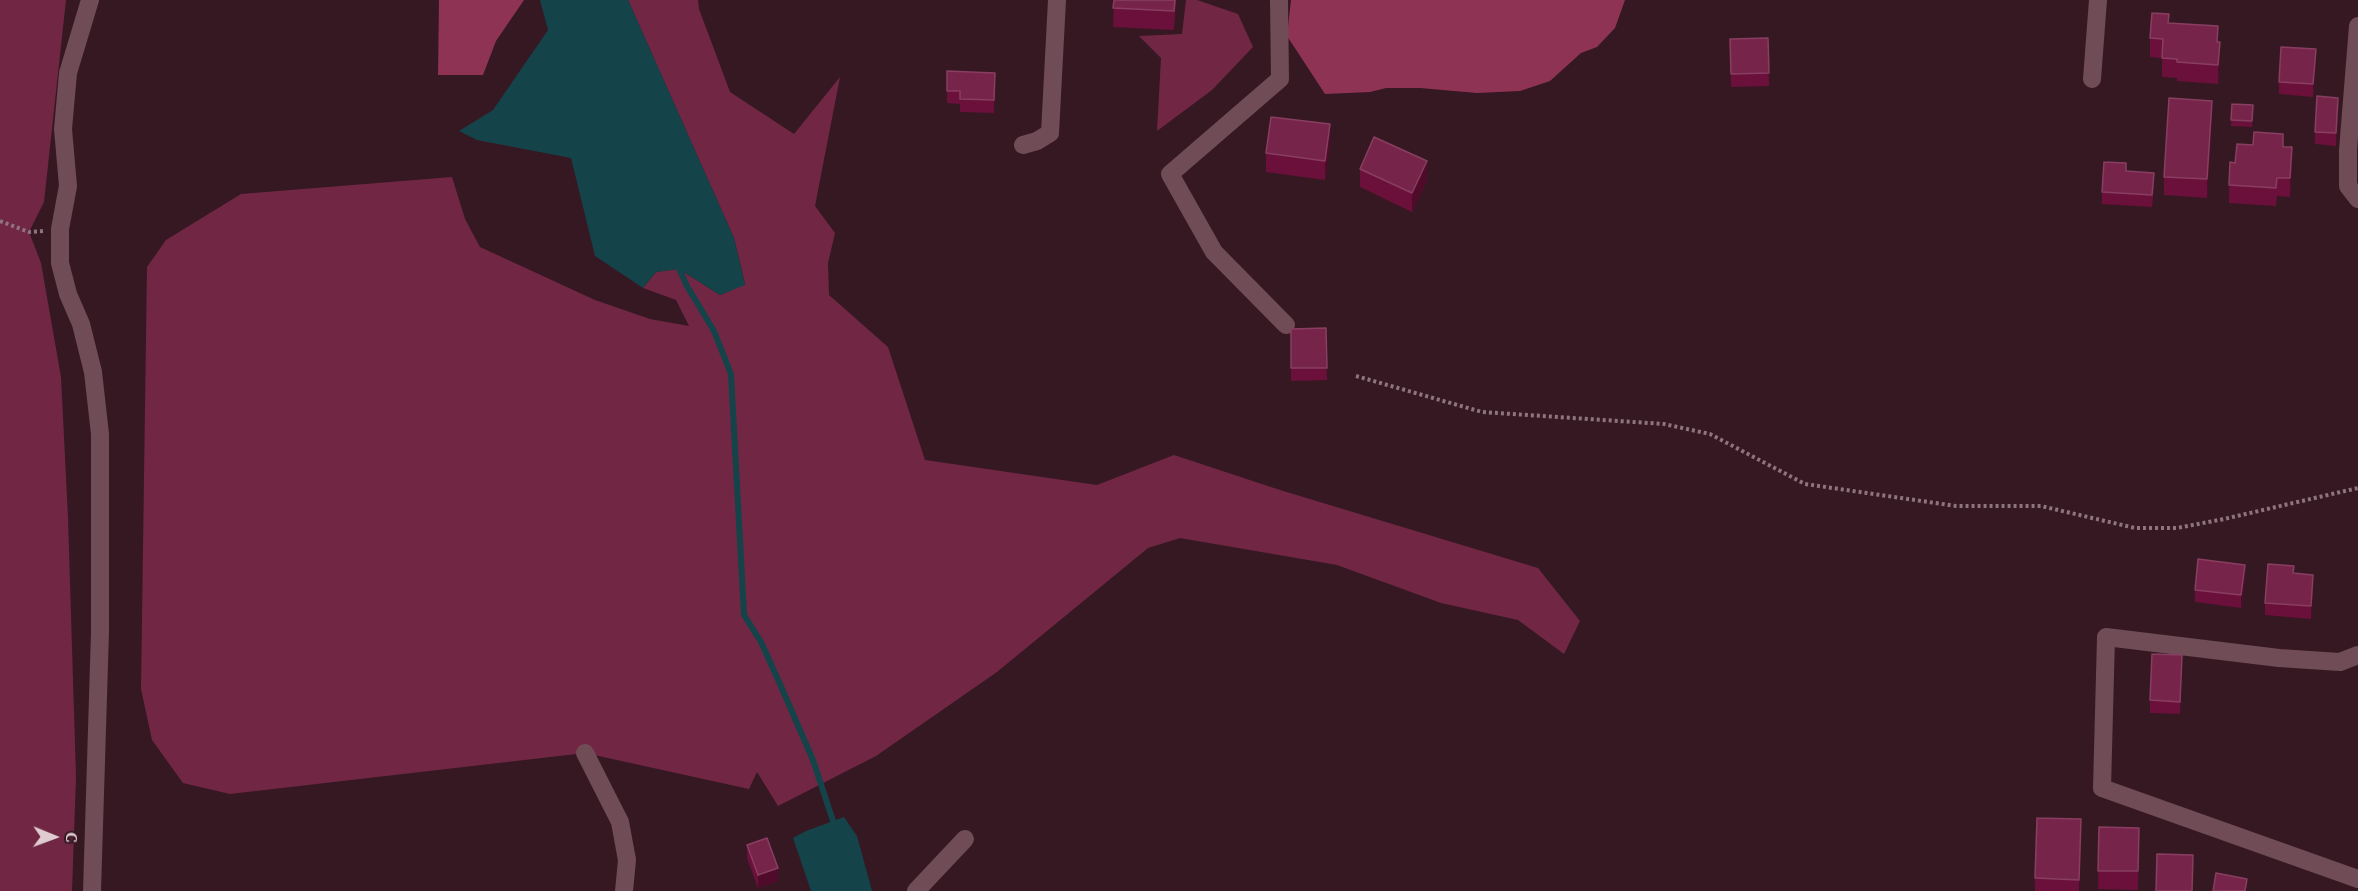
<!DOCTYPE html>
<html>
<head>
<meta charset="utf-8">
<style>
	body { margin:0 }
	#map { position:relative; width:2358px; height:891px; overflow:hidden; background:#361822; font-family:"Source Serif 4",serif }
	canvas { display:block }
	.north { position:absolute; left:24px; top:807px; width:60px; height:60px; -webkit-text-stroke:4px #361822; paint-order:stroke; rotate:91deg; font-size:16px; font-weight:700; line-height:24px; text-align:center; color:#e0cbd1 }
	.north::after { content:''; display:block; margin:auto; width:21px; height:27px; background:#e0cbd1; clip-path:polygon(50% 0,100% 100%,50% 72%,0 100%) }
</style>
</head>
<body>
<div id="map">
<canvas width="2358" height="891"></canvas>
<div class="north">С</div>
</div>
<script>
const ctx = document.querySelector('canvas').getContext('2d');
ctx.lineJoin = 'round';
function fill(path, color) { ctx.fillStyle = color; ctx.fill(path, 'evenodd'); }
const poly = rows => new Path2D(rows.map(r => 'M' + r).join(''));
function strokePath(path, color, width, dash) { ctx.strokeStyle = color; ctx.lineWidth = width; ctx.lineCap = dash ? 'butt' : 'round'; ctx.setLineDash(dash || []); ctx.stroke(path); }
const green = poly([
	[0,0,66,0,44,202,29,232,41,263,61,377,68,518,76,777,72,891,0,891],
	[628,0,698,0,699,9,730,92,794,134,840,77,815,206,835,233,828,263,829,295,888,347,925,460,1097,485,1174,455,1280,490,1538,568,1580,621,1564,654,1518,620,1441,603,1337,565,1180,538,1148,548,997,672,876,756,778,806,757,772,749,789,585,753,230,794,183,783,152,740,141,689,147,267,166,240,241,194,452,177,465,219,480,247,595,300,650,319,689,326,676,300,643,288,656,272,679,269,720,295,745,284,734,238],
	[1186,0,1197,0,1238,14,1253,47,1212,90,1157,131,1161,58,1139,36,1182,34]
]);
const forest = poly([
	[439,0,524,0,496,41,483,75,438,75],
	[1291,0,1625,0,1615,28,1597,47,1581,53,1550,81,1520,91,1477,93,1420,88,1386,88,1370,92,1325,94,1287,36]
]);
const water = poly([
	[540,0,628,0,734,238,745,285,720,295,679,269,656,272,643,288,595,256,571,158,477,140,459,131,493,110,548,30],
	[844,817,857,836,872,891,811,891,793,838,806,831]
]);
const stream = poly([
	[676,262,687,286,714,331,731,374,744,615,761,642,780,684,813,760,835,827]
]);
const path = poly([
	[0,221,29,232,44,231],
	[1356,376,1482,412,1664,424,1710,434,1805,484,1956,506,2041,506,2135,528,2177,528,2224,519,2358,488]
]);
const minor = poly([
	[90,0,68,73,63,129,68,186,60,229,60,263,68,294,81,324,93,372,100,434,100,632,92,891],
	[1279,0,1280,79,1170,174,1214,252,1286,325],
	[2358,26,2348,150,2348,186,2358,199],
	[2092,79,2098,0],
	[1023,145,1037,141,1050,133,1057,0],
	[2358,655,2340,662,2279,658,2106,637,2102,788,2358,879],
	[585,753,620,822,627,860,624,891],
	[916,891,965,839]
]);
const wall = poly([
	[1114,0,1176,0,1174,30,1113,27],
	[2169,23,2218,42,2220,61,2218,84,2177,81,2177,78,2162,77,2162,58,2150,57,2150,38],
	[1768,38,1769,86,1731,87,1730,39],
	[2316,62,2313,97,2279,94,2279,82],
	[947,71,995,73,994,113,960,112,960,104,947,103],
	[2232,104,2253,105,2252,127,2231,126],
	[2338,110,2336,146,2315,144,2315,132],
	[2212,119,2207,198,2164,195,2164,177],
	[1330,143,1325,180,1266,172,1266,153],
	[2283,147,2292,166,2290,197,2277,196,2276,206,2229,203,2229,185,2235,163],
	[1360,169,1427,180,1412,212,1360,187],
	[2154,186,2152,207,2102,204,2102,192],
	[1326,328,1327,380,1291,381,1291,329],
	[2294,574,2313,588,2311,619,2265,615,2265,603],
	[2245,578,2241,608,2195,602,2195,590],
	[2182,668,2180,714,2150,713,2150,700],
	[2099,827,2139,828,2138,890,2098,889],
	[2081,838,2079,891,2035,891,2035,878],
	[747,845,778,881,758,888,747,858]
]);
const shadedWall = poly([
	[2220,42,2220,61,2218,84,2218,65],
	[2316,49,2316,62,2313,97,2313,84],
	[2338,98,2338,110,2336,146,2336,133],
	[2212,101,2212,119,2207,198,2207,179],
	[1330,124,1330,143,1325,180,1325,161],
	[2292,147,2292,166,2290,197,2290,178],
	[1427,161,1427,180,1412,212,1412,193],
	[2245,565,2245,578,2241,608,2241,595],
	[2313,575,2313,588,2311,619,2311,606],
	[2081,819,2081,838,2079,891,2079,880],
	[778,868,778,881,758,888,758,875]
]);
const building = poly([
	[1114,0,1175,0,1174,11,1113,8,1114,0],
	[2152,13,2169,14,2168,23,2218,26,2217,42,2220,42,2218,65,2177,62,2177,59,2162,58,2163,39,2150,38,2152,13],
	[1768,38,1769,73,1731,74,1730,39,1768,38],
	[2281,47,2316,49,2313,84,2279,82,2281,47],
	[947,71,995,73,994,100,960,99,960,91,947,91,947,71],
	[2317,96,2338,98,2336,133,2315,132,2317,96],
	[2169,98,2212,101,2207,179,2164,177,2169,98],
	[2232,104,2253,105,2252,121,2231,120,2232,104],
	[1271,117,1330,124,1325,161,1266,153,1271,117],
	[2254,132,2283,134,2283,147,2292,147,2290,178,2277,178,2276,188,2229,185,2230,162,2235,163,2237,144,2253,145,2254,132],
	[1374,137,1427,161,1412,193,1360,169,1374,137],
	[2104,162,2126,163,2126,171,2154,173,2152,195,2102,192,2104,162],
	[1326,328,1327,368,1291,368,1291,329,1326,328],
	[2198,559,2245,565,2241,595,2195,590,2198,559],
	[2268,564,2294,566,2293,573,2313,575,2311,606,2265,603,2268,564],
	[2152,654,2182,655,2180,702,2150,700,2152,654],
	[2037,818,2081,819,2079,880,2035,878,2037,818],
	[2099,827,2139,828,2138,871,2098,871,2099,827],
	[767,838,778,868,758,875,747,845,767,838],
	[2157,854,2193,855,2192,891,2156,891,2157,854],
	[2216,873,2247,879,2245,891,2213,891,2216,873]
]);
fill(green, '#712743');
fill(forest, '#8f3355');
fill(water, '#14434a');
strokePath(stream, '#14434a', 6);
strokePath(path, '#8e757d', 4, [3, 3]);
strokePath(minor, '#6f4c56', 18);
fill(wall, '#6b103b');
fill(shadedWall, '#500b2a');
fill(building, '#77244b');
strokePath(building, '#883e60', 1.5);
</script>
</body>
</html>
